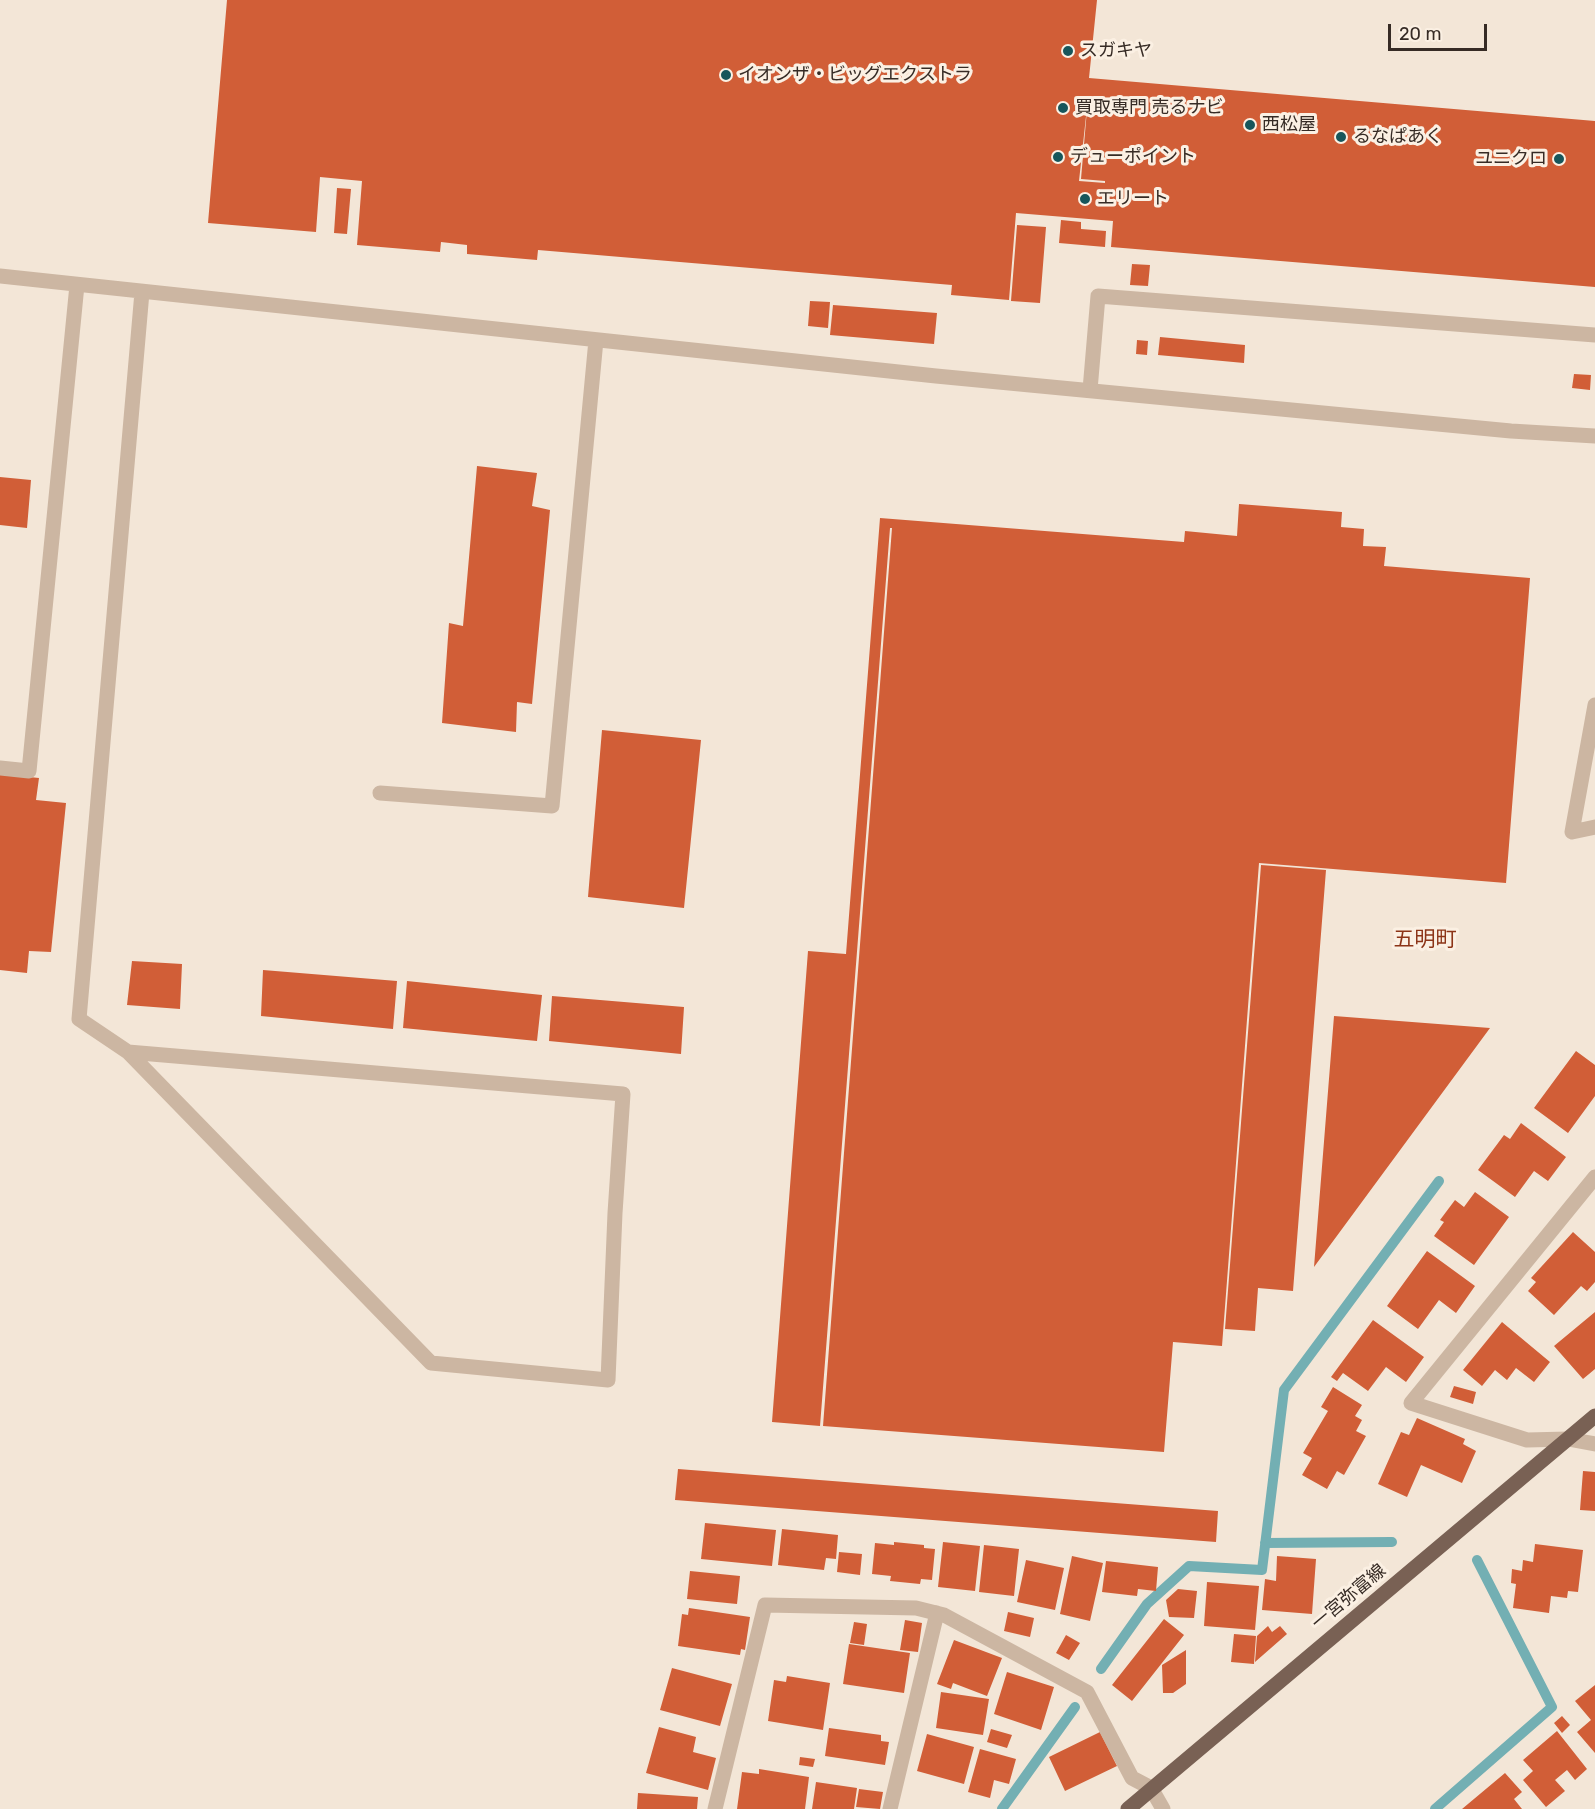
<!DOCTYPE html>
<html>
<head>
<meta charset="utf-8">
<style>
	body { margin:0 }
	#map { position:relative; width:1595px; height:1809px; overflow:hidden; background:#f3e6d7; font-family:Rubik,sans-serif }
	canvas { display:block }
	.scale { position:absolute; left:1388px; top:24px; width:99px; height:27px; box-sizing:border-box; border:3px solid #362b25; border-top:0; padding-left:8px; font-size:18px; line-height:21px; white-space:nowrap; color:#362b25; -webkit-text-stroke:4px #fbf0e3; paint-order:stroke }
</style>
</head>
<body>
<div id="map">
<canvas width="1595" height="1809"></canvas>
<div class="scale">20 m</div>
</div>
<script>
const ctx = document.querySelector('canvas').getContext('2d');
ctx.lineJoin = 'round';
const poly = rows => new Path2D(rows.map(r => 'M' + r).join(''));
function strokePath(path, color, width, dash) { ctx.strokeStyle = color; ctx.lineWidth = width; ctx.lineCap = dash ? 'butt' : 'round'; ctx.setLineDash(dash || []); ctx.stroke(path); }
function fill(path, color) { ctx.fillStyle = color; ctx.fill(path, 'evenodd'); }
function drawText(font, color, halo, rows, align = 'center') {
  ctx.font = font + ' Rubik,"Noto Sans JP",sans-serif'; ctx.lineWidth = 6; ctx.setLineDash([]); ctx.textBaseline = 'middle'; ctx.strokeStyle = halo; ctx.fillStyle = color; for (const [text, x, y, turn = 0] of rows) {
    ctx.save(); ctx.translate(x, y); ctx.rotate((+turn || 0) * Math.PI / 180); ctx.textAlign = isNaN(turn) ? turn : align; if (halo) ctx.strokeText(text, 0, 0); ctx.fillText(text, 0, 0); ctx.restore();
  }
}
const stream = poly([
	[1265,1543,1392,1542],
	[1101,1669,1147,1604,1189,1566,1262,1570,1284,1390,1439,1181],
	[1002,1809,1075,1707],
	[1435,1809,1552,1707,1477,1560]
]);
const building = poly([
	[227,0,1097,0,1089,78,1595,121,1595,287,1111,247,1113,221,1016,213,1009,300,951,295,952,285,538,250,537,260,467,254,467,245,441,242,440,252,357,245,362,181,320,177,316,232,208,223],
	[1088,98,1081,179,1105,181,1105,183,1079,181],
	[337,188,351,189,347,234,334,233],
	[1061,220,1081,222,1081,229,1106,231,1105,247,1059,243],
	[1017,225,1046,227,1040,303,1011,301],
	[1132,264,1150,265,1148,286,1130,285],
	[810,301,830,302,828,328,808,326],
	[833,305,937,313,934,344,830,335],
	[1160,337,1245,345,1244,363,1158,355],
	[1137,340,1148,341,1147,355,1136,354],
	[1574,374,1591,375,1590,390,1572,388],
	[477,466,537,473,532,506,550,510,532,704,517,702,516,732,442,723,449,623,463,626],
	[0,477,31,480,27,528,0,525],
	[1239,504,1342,512,1341,527,1364,529,1363,546,1386,547,1384,566,1530,578,1506,883,1259,863,1222,1346,1173,1342,1164,1452,823,1426,892,528,890,528,820,1426,772,1422,808,951,846,954,880,518,1184,542,1185,531,1237,536],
	[602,730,701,740,684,908,588,897],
	[0,774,39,778,36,800,66,803,51,952,29,951,27,973,0,970],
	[1261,865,1326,870,1293,1291,1258,1288,1255,1331,1225,1329],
	[132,961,182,964,180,1009,127,1005],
	[263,970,397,981,393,1029,261,1016],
	[407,981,542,995,537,1041,403,1028],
	[552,996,684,1007,681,1054,549,1041],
	[1334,1016,1490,1028,1314,1267],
	[1576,1051,1595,1065,1595,1096,1568,1133,1534,1108],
	[1521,1123,1566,1157,1548,1181,1534,1171,1515,1197,1478,1170,1504,1135,1510,1139],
	[1475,1192,1509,1217,1474,1265,1434,1236,1444,1222,1440,1220,1455,1200,1464,1207],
	[1573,1232,1595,1252,1595,1282,1587,1291,1581,1286,1554,1315,1528,1291,1536,1282,1531,1278],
	[1427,1251,1475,1286,1456,1313,1439,1300,1418,1329,1387,1306],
	[1595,1312,1595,1369,1583,1379,1554,1346],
	[1373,1320,1424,1357,1406,1382,1386,1367,1368,1391,1343,1373,1337,1381,1331,1377],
	[1502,1322,1550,1362,1534,1382,1516,1368,1507,1380,1495,1370,1482,1386,1463,1370],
	[1454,1386,1476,1392,1473,1404,1450,1397],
	[1333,1387,1362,1405,1355,1416,1362,1420,1356,1431,1366,1436,1344,1475,1337,1471,1327,1489,1302,1475,1312,1458,1303,1453,1328,1411,1321,1407],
	[1417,1418,1465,1439,1463,1444,1476,1451,1462,1483,1421,1465,1407,1497,1378,1484,1401,1432,1409,1435],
	[678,1469,1218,1511,1216,1542,675,1500],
	[1583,1471,1595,1472,1595,1511,1580,1510],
	[705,1523,776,1530,772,1566,701,1559],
	[782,1529,838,1535,836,1559,826,1558,824,1570,778,1565],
	[894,1542,924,1545,924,1548,935,1549,932,1580,921,1579,920,1584,890,1581,891,1576,872,1574,875,1543,894,1545],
	[943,1542,980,1546,975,1591,938,1587],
	[1535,1544,1583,1550,1578,1592,1568,1591,1567,1598,1551,1596,1549,1613,1513,1608,1516,1584,1511,1583,1512,1569,1522,1571,1523,1560,1533,1562],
	[984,1545,1019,1549,1014,1596,979,1592],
	[839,1552,862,1554,860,1575,837,1572],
	[1072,1556,1103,1563,1090,1621,1060,1614],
	[1277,1556,1316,1559,1312,1614,1262,1610,1265,1579,1276,1581],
	[1026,1560,1064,1568,1055,1610,1017,1602],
	[1106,1561,1158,1567,1156,1591,1138,1589,1137,1596,1102,1592],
	[690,1571,740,1576,737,1604,687,1599],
	[1207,1582,1259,1586,1255,1630,1204,1626],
	[1178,1589,1197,1591,1194,1618,1169,1617,1166,1600],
	[689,1608,750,1617,745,1650,741,1649,740,1655,678,1646,682,1614,688,1615],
	[1008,1612,1034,1618,1030,1637,1004,1631],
	[1164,1619,1184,1635,1132,1701,1112,1685],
	[905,1620,922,1623,918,1652,900,1650],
	[854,1622,867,1624,864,1645,850,1643],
	[1268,1626,1272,1632,1280,1626,1287,1634,1255,1662,1257,1636],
	[1234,1634,1256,1636,1254,1664,1231,1662],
	[1066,1635,1080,1643,1069,1660,1056,1653],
	[954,1640,1002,1658,987,1696,953,1683,951,1689,937,1684],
	[849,1644,910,1653,904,1693,843,1684],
	[1186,1650,1186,1684,1173,1693,1163,1693,1162,1665],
	[672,1668,732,1684,720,1726,660,1710],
	[1007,1672,1054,1687,1041,1730,994,1714],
	[787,1676,830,1683,823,1730,768,1721,774,1680,786,1682],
	[1595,1685,1595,1753,1577,1732,1591,1720,1575,1701],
	[941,1692,989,1699,983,1735,936,1728],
	[1562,1716,1570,1725,1562,1733,1554,1723],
	[659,1727,696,1737,693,1752,716,1758,708,1790,646,1773],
	[829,1728,881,1735,881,1741,889,1742,885,1765,825,1756],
	[991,1729,1012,1735,1007,1748,987,1742],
	[1557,1731,1587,1769,1575,1780,1567,1770,1555,1780,1565,1791,1546,1807,1523,1780,1533,1771,1523,1760],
	[1100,1732,1117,1766,1065,1791,1049,1757],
	[927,1734,974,1747,964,1784,917,1771],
	[980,1749,1016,1759,1009,1784,994,1780,990,1798,968,1792],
	[800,1757,815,1759,813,1767,799,1765],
	[759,1769,809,1777,805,1809,737,1809,742,1772,759,1774],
	[1505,1773,1522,1792,1514,1799,1522,1809,1462,1809],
	[816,1782,857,1788,854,1809,812,1809],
	[859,1789,883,1792,880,1809,856,1807],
	[638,1793,698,1797,697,1809,637,1809]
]);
const minor = poly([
	[0,276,936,376,1511,431,1595,436],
	[1090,390,1098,296,1595,335],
	[1595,705,1572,832,1595,827],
	[0,768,29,771,77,285],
	[380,793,552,806,596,340],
	[128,1052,431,1363,608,1380,615,1213,623,1094,128,1052,79,1019,142,292],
	[1595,1177,1411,1403,1527,1440,1568,1439,1595,1444],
	[715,1809,765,1605,916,1608,944,1615,1087,1692,1132,1778,1151,1788,1163,1809],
	[890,1809,937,1613]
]);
const major = poly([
	[1128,1809,1595,1416]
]);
const markers = [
	[1068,51,6,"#17565b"],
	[726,75,6,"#17565b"],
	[1063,108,6,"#17565b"],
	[1250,125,6,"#17565b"],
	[1341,137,6,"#17565b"],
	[1058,157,6,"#17565b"],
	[1559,159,6,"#17565b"],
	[1085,199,6,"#17565b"]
];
const poiNames = [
	["スガキヤ",1080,51],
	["イオンザ・ビッグエクストラ",738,75],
	["買取専門 売るナビ",1075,108],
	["西松屋",1262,125],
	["るなぱあく",1353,137],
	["デューポイント",1070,157],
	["ユニクロ",1547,159,"right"],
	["エリート",1097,199]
];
const streetNames = [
	["一宮弥富線",1349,1597,-40]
];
const quarterNames = [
	["五明町",1425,940]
];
strokePath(stream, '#73afb3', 10);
fill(building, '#d15e37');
strokePath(minor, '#ccb6a2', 15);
strokePath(major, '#796154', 15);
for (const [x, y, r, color] of markers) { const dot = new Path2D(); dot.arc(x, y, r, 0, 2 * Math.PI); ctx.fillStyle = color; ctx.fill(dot); strokePath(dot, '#fbf0e3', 2); }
drawText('18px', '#362b25', '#fbf0e3', poiNames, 'left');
drawText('18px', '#362b25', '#fbf0e3', streetNames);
drawText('21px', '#8c3417', '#fbf0e3', quarterNames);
</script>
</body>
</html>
